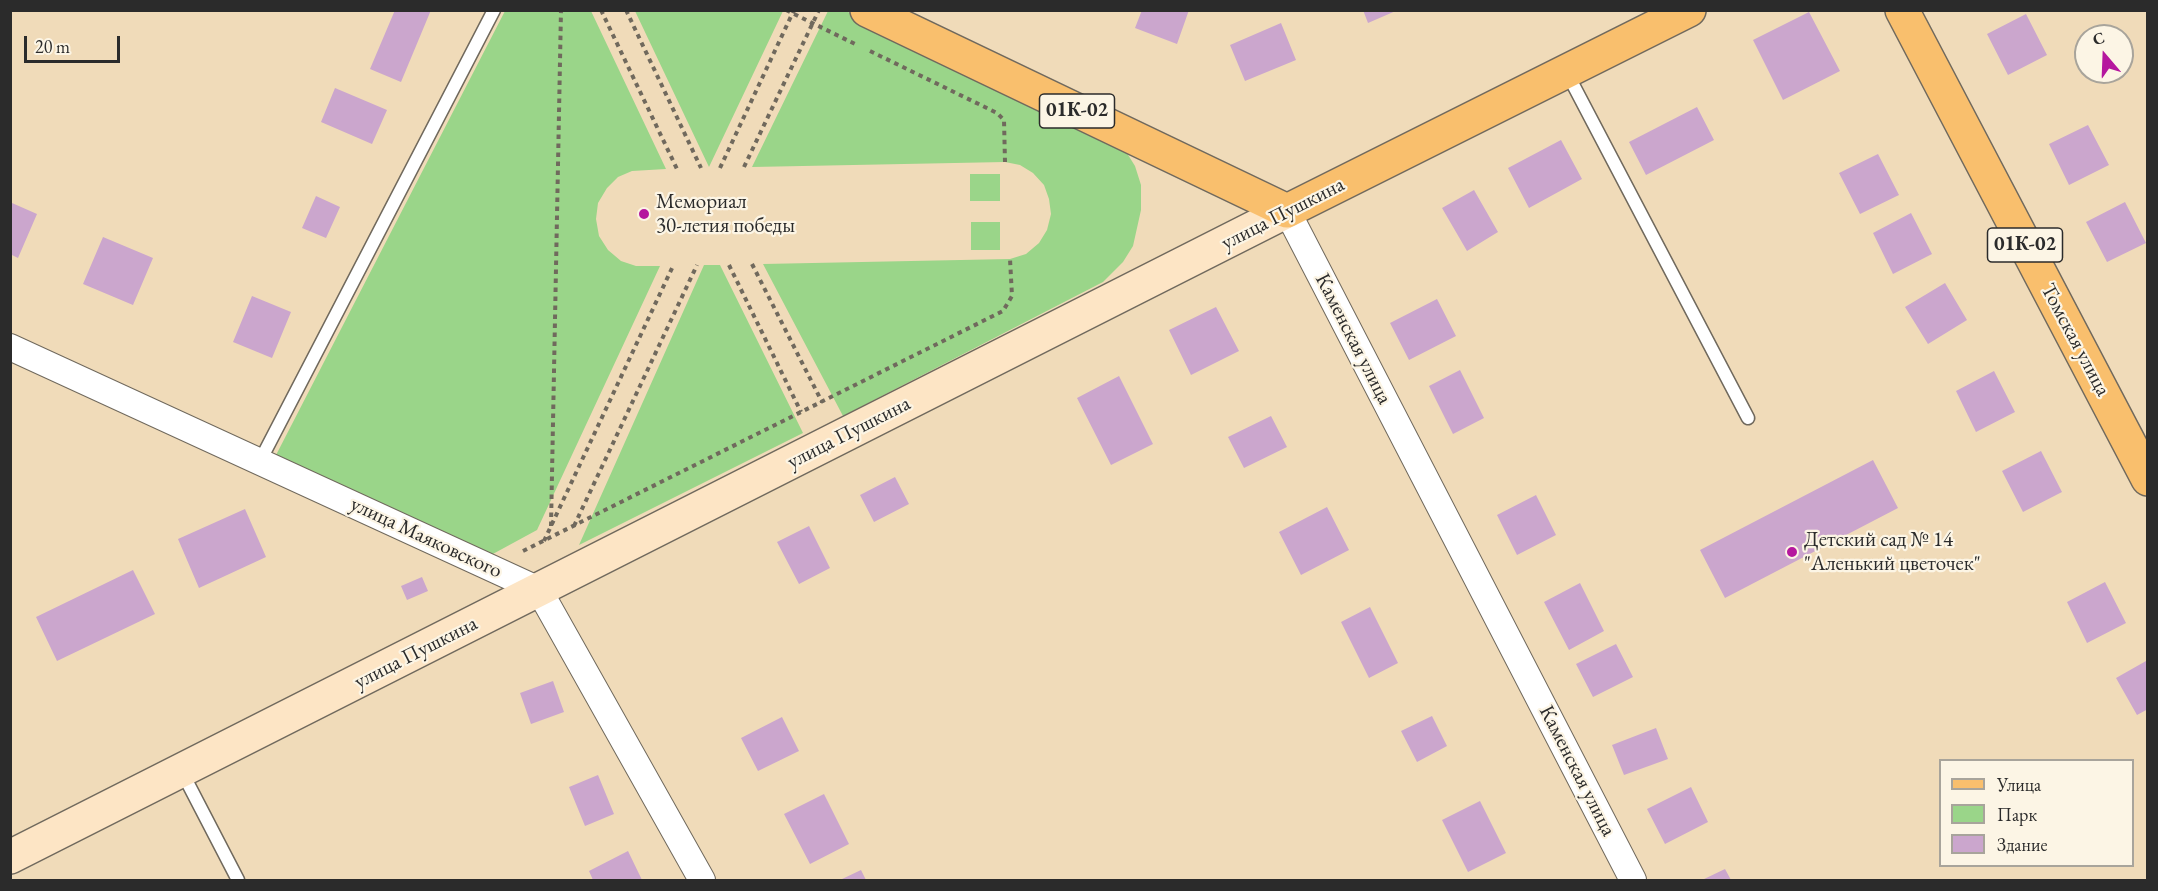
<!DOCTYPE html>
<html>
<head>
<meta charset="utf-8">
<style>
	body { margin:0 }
	#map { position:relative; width:2158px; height:891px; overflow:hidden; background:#f0dbb9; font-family:"EB Garamond",serif }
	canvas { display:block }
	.frame { position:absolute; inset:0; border:12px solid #2b2b2b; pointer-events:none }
	.legend { position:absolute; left:1939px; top:759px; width:195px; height:108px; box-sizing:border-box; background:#fcf5e5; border:2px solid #a8a49b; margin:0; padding:8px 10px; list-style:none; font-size:18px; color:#2b2b2b }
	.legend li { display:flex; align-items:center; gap:12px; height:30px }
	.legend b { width:30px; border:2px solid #a8a49b }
	.north { position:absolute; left:2074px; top:24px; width:60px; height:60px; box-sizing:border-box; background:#fcf5e5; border:2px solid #a8a49b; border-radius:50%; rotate:341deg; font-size:16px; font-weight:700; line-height:24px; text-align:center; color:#2b2b2b }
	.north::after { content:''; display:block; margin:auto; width:21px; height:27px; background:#b5179e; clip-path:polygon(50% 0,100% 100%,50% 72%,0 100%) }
	.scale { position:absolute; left:24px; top:36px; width:96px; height:27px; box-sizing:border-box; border:3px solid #2b2b2b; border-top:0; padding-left:8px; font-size:18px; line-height:21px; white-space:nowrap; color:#2b2b2b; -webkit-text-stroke:4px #fcf5e5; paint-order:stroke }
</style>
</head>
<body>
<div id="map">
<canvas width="2158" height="891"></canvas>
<div class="frame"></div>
<ul class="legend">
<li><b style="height:8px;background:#f9bf6d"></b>Улица</li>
<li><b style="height:16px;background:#9ad589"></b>Парк</li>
<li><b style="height:16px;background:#cba6cd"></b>Здание</li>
</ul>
<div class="north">С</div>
<div class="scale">20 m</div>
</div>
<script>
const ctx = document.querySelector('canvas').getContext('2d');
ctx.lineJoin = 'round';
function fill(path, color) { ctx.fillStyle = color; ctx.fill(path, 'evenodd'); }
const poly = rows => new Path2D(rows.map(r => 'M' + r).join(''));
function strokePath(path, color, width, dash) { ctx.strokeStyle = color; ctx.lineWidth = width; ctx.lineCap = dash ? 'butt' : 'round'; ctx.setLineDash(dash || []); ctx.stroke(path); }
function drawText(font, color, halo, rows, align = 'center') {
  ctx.font = font + ' "EB Garamond",serif'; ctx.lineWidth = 4.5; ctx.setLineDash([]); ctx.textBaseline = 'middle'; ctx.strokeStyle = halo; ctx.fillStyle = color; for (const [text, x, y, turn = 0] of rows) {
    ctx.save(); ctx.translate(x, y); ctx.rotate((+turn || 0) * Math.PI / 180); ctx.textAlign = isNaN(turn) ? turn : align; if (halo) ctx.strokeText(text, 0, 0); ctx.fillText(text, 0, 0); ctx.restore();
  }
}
const green = poly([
	[505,11,591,11,666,169,632,171,618,177,607,188,598,203,596,219,599,236,608,250,621,261,636,266,660,266,537,530,491,555,275,457],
	[635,11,783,11,709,167],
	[828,11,846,11,1120,142,1135,166,1141,185,1141,210,1133,246,1123,262,1103,282,843,416,763,264,1010,259,1026,254,1039,243,1047,230,1051,214,1049,199,1044,185,1033,173,1020,165,1005,162,752,167],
	[970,174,1000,174,1000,201,970,201],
	[971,222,1000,222,1000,250,971,250],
	[704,265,720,265,803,433,579,545]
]);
const building = poly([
	[395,10,431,10,401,82,370,69],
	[1142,10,1189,10,1177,44,1135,28],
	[1363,10,1398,10,1368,23],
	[1809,12,1840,71,1783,100,1753,40],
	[2026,14,2047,55,2008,75,1987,34],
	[1281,23,1296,60,1245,81,1230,45],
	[335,88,387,110,372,144,321,122],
	[1697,107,1714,140,1646,175,1629,142],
	[2088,125,2109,165,2069,185,2049,144],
	[1561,140,1582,179,1529,208,1508,168],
	[1878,154,1899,195,1860,214,1839,173],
	[1474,190,1498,232,1467,251,1442,208],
	[316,196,340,207,326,238,302,228],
	[2125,202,2146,243,2107,262,2086,222],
	[12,203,37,214,18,258,10,254],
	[1911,213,1932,254,1893,274,1873,233],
	[103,237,153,258,133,305,83,284],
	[1945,283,1967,320,1928,344,1905,307],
	[252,296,291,312,272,358,233,342],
	[1437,299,1456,336,1409,360,1390,323],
	[1216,307,1239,351,1191,375,1169,330],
	[1460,370,1484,418,1453,434,1429,386],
	[1994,371,2015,412,1976,432,1956,391],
	[1119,376,1153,444,1111,465,1077,398],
	[1271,416,1287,447,1244,468,1228,437],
	[2041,451,2062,492,2023,512,2002,471],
	[1873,460,1898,508,1725,598,1700,550],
	[895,477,909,504,874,522,860,495],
	[1536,495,1556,535,1517,555,1497,515],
	[1327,507,1349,550,1301,575,1279,532],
	[245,509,266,557,199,588,178,539],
	[809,526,830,568,799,584,777,542],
	[133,570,155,614,57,661,36,617],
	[422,577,428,591,407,600,401,586],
	[2105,582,2126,623,2087,643,2067,602],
	[1580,583,1604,631,1569,650,1544,602],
	[1370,607,1398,663,1369,678,1341,622],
	[1616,644,1633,677,1593,697,1576,664],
	[2146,661,2148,709,2137,715,2116,678],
	[553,681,564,712,531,724,520,693],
	[1432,716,1447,746,1417,762,1401,731],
	[782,717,799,751,758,771,741,738],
	[1656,728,1668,759,1624,775,1612,745],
	[598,775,614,814,585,826,569,787],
	[1691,787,1708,822,1665,844,1647,809],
	[824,794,849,844,810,864,784,814],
	[1480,801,1506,853,1468,872,1442,820],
	[628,851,642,880,593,880,589,871],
	[1725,869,1731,880,1702,880],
	[861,870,866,880,840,880]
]);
const path = poly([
	[601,10,677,169],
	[626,10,701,168],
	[786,10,855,44],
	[870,51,997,113,1004,120,1005,162],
	[744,167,819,10],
	[720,168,794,10],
	[752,264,822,402],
	[729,265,801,412],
	[551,526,561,10],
	[574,526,697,265],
	[544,541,673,266],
	[523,551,1003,311,1012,296,1010,259]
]);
const lane = poly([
	[1567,73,1748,418],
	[260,461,494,10],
	[182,772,238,880]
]);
const street = poly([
	[1287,211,1633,880],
	[10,347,539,590,702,880]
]);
const secondary = poly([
	[10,857,1287,211]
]);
const primary = poly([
	[867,10,1287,211,1689,10],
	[1902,10,2148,479]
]);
const markers = [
	[644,214,6,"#b5179e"],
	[1792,552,6,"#b5179e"]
];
const shields = [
	[1077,111,75],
	[2025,245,75]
];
const shieldNames = [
	["01К-02",1077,111],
	["01К-02",2025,245]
];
const poiNames = [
	["Мемориал",656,202],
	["30-летия победы",656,226],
	["Детский сад № 14",1804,540],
	["\"Аленький цветочек\"",1804,564]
];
const streetNames = [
	["улица Пушкина",1283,214,-27],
	["Каменская улица",1353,339,63],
	["Томская улица",2075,340,62],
	["улица Пушкина",849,433,-27],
	["улица Маяковского",426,538,25],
	["улица Пушкина",416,653,-27],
	["Каменская улица",1577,771,63]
];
fill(green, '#9ad589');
fill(building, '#cba6cd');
strokePath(lane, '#70695d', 15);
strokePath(street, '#70695d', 28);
strokePath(secondary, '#70695d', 36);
strokePath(primary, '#70695d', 36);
strokePath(path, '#70695d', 4, [4.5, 4.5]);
strokePath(lane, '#fff', 12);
strokePath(street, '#fff', 26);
strokePath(secondary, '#fde5c5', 33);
strokePath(primary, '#f9bf6d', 33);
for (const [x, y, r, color] of markers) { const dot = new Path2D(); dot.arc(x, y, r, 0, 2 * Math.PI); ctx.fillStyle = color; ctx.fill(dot); strokePath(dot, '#fcf5e5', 2); }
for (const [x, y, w] of shields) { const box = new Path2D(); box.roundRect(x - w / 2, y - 17, w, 34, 4.5); ctx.fillStyle = '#fcf5e5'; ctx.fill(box); strokePath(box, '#2b2b2b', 1.5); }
drawText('bold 20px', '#2b2b2b', null, shieldNames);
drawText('21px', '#2b2b2b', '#fcf5e5', poiNames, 'left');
drawText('21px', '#2b2b2b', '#fcf5e5', streetNames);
</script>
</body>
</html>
